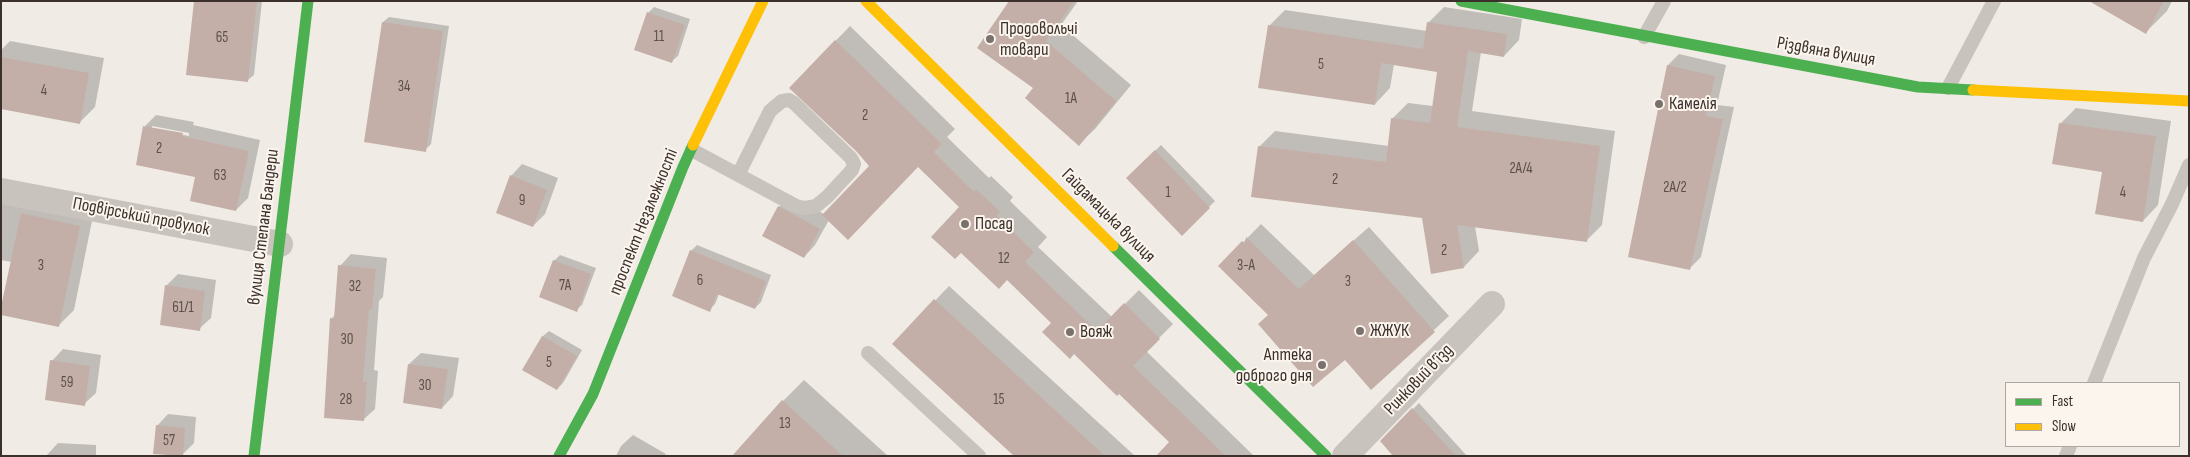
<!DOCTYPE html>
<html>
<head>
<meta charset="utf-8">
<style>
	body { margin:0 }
	#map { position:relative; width:2190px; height:457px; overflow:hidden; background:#f0ebe5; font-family:"Sofia Sans Condensed",sans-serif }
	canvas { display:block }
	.frame { position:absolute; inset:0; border:2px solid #3b302b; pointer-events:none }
	.legend { position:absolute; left:2005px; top:382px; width:175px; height:65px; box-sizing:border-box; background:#fbf5ee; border:1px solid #aea6a0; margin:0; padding:6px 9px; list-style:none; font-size:15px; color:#3b302b }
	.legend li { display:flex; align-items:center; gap:10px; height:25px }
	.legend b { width:25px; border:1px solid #aea6a0 }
</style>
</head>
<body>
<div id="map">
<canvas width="2190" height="457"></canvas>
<div class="frame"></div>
<ul class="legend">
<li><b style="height:6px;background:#4caf50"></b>Fast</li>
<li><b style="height:6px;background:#ffc107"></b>Slow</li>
</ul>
</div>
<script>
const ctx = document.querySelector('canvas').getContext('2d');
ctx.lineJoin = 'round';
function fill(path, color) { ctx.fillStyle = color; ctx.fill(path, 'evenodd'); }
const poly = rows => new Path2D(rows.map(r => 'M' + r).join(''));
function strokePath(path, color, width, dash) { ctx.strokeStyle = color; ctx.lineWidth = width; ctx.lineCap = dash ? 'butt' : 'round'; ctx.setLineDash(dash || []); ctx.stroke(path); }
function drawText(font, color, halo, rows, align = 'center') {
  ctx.font = font + ' "Sofia Sans Condensed",sans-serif'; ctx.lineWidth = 4; ctx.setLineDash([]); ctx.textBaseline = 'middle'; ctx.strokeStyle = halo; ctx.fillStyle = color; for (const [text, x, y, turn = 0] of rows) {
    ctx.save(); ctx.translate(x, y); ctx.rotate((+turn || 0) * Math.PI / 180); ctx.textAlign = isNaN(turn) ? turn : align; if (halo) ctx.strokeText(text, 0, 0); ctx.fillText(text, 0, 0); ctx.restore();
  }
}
const shadow = poly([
	[195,1,262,1,254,75,248,80],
	[1011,1,1078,1,1061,25,1131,85,1095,129,1079,144,1035,88],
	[2091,1,2172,1,2167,11,2145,33],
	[654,7,690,19,678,56,672,61,648,13],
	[1444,7,1522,19,1519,40,1504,56,1481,52,1472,111,1615,131,1602,225,1586,241,1475,226,1479,251,1464,267,1423,217,1259,147,1275,131,1389,146,1392,119,1408,103,1433,106,1438,71,1394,64,1390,88,1375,104,1269,26,1285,10,1427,31,1428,23],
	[389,17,449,26,431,144,425,150,383,22],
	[850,26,955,129,947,137,989,178,991,176,1013,197,1010,201,1047,237,1038,247,1112,317,1139,290,1173,324,1146,351,1254,456,1158,456,1171,442,1053,323,961,207,919,166,829,220,815,245,804,257,779,207,790,195,824,214,871,166,858,151,790,88],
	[10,41,104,58,95,107,79,123,1,108,1,50],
	[1679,54,1726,65,1717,105,1734,107,1701,257,1689,269,1668,65],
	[2076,108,2171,121,2158,205,2143,221,2103,171,2060,124],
	[156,115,194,122,193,125,260,140,248,198,236,210,145,126],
	[152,126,189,133,189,136,152,129],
	[1161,145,1215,201,1182,234,1128,178],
	[522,164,558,178,545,214,533,226,511,176],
	[1,203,94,211,74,310,59,325,12,262,1,260],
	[1261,224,1314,275,1369,227,1449,316,1371,388,1345,358,1269,314,1220,266],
	[697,245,771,275,761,302,755,308,719,294,715,304,709,310,691,251],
	[351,254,387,258,383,297,379,301,374,370,378,371,375,409,363,420,331,319,335,315,340,266],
	[560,255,596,268,582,305,576,310,554,261],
	[178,274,216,280,211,318,199,329,166,286],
	[949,286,1135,456,1016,456,894,344],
	[549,331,582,350,563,383,557,389,524,370,543,336],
	[63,349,101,355,96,393,84,404,52,361],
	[421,353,459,358,453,396,442,408,404,402,409,364],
	[804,380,888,456,752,456,783,401],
	[1419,403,1467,456,1395,456,1382,441],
	[168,414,196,417,194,443,182,455,157,426],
	[633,435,666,454,664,456,616,456,621,446],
	[58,443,96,445,96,456,46,456]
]);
const building = poly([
	[194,1,257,1,248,82,186,75],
	[1009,1,1074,1,1046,41,1116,101,1079,146,1025,98,1033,88,977,48],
	[2089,1,2164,1,2146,34],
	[647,12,685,25,672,63,634,50],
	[382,22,443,31,426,152,364,142],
	[1427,22,1507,34,1504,57,1468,51,1457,127,1600,146,1587,242,1457,225,1464,268,1431,274,1422,218,1251,197,1258,146,1386,162,1391,118,1430,123,1437,72,1381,63,1375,105,1258,88,1268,25,1423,49],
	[835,40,942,144,934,152,974,192,976,189,1000,212,997,216,1034,252,1025,262,1097,331,1124,303,1160,339,1133,366,1226,456,1156,456,1169,442,1119,394,1117,396,1074,354,1070,359,1042,332,1051,323,1007,280,999,289,961,253,955,259,931,237,959,207,918,167,848,240,822,215,869,166,857,152,789,88],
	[1,57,89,73,80,124,1,109],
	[1667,65,1715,76,1706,116,1723,119,1690,270,1628,257],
	[2059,123,2156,136,2143,222,2095,214,2102,172,2052,164],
	[143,126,183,133,182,136,249,151,236,211,190,201,195,177,136,165],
	[1155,150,1210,208,1182,236,1126,178],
	[510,175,547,190,533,227,496,213],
	[778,206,820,229,804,258,762,236],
	[21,213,80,226,59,327,1,315,1,307],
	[1246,237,1299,289,1353,240,1435,332,1371,390,1345,360,1313,387,1258,324,1268,315,1218,266,1242,241,1245,244],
	[690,250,766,281,755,309,717,294,710,312,672,296],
	[553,260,591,274,577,312,539,297],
	[338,265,376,269,372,309,369,309,363,382,367,382,364,421,324,418,330,318,334,319],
	[165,285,205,291,200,331,160,325],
	[934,299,1105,456,1014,456,892,344],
	[542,336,577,356,557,390,522,370],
	[50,360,90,366,85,406,45,400],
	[408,364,448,369,442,409,403,403],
	[782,400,843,456,732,456],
	[1412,408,1456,456,1393,456,1380,441],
	[156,425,185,428,183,456,153,454]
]);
const lane = poly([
	[1644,37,1664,1],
	[1948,88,1994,1],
	[692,150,796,206,805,208,816,206,827,197,852,170,854,164,851,158,794,103,789,100,782,101,770,111,738,175],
	[868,353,979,456],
	[2094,383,2144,258,2172,204,2189,165],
	[2066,456,2070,446]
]);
const street = poly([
	[1,191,280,244],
	[1345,456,1492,304]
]);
const fast = poly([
	[1461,1,1918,87,1973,90],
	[1113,246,1326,456],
	[254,456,308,1],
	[559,456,593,394,683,167,693,145]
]);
const slow = poly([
	[866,1,1113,246],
	[1973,90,2189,101],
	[693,145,763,1]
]);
const markers = [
	[990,39,5,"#7a716c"],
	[1659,104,5,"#7a716c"],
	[965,224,5,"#7a716c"],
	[1360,331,5,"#7a716c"],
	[1070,332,5,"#7a716c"],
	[1322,365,5,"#7a716c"]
];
const numberNames = [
	["11",659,37],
	["65",222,38],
	["5",1321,65],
	["34",404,87],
	["4",44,91],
	["1А",1071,99],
	["2",865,116],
	["2",159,149],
	["2А/4",1521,169],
	["63",220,176],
	["2",1335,180],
	["2А/2",1675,188],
	["1",1168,193],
	["4",2123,193],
	["9",522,201],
	["2",1444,251],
	["12",1004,259],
	["3",41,266],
	["3-А",1246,266],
	["6",700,281],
	["3",1348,282],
	["7А",565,286],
	["32",355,287],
	["61/1",183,308],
	["30",347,340],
	["5",549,363],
	["59",67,383],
	["30",425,386],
	["28",346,400],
	["15",999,400],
	["13",785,424],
	["57",169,441]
];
const poiNames = [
	["Продовольчі",1000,29],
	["товари",1000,50],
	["Камелія",1669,104],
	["Посад",975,224],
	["ЖЖУК",1370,331],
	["Вояж",1080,332],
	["Аптека",1312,355,"right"],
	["доброго дня",1312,376,"right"]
];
const streetNames = [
	["Різдвяна вулиця",1826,52,10],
	["Гайдамацька вулиця",1108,216,45],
	["Подвірський провулок",141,217,11],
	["проспект Незалежності",644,222,-68],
	["вулиця Степана Бандери",264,227,-83],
	["Ринковий в’їзд",1419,380,-46]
];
fill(shadow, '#0003');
fill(building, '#c3afa7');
strokePath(lane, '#c9c3be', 14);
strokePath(street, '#c9c3be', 26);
strokePath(fast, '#4caf50', 11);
strokePath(slow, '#ffc107', 11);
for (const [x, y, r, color] of markers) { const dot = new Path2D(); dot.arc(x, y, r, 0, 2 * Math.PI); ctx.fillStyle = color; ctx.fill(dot); strokePath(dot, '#fbf5ee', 2); }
drawText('15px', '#5d504a', null, numberNames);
drawText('18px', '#3b302b', '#fbf5ee', poiNames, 'left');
drawText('18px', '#3b302b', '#fbf5ee', streetNames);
</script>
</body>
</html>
